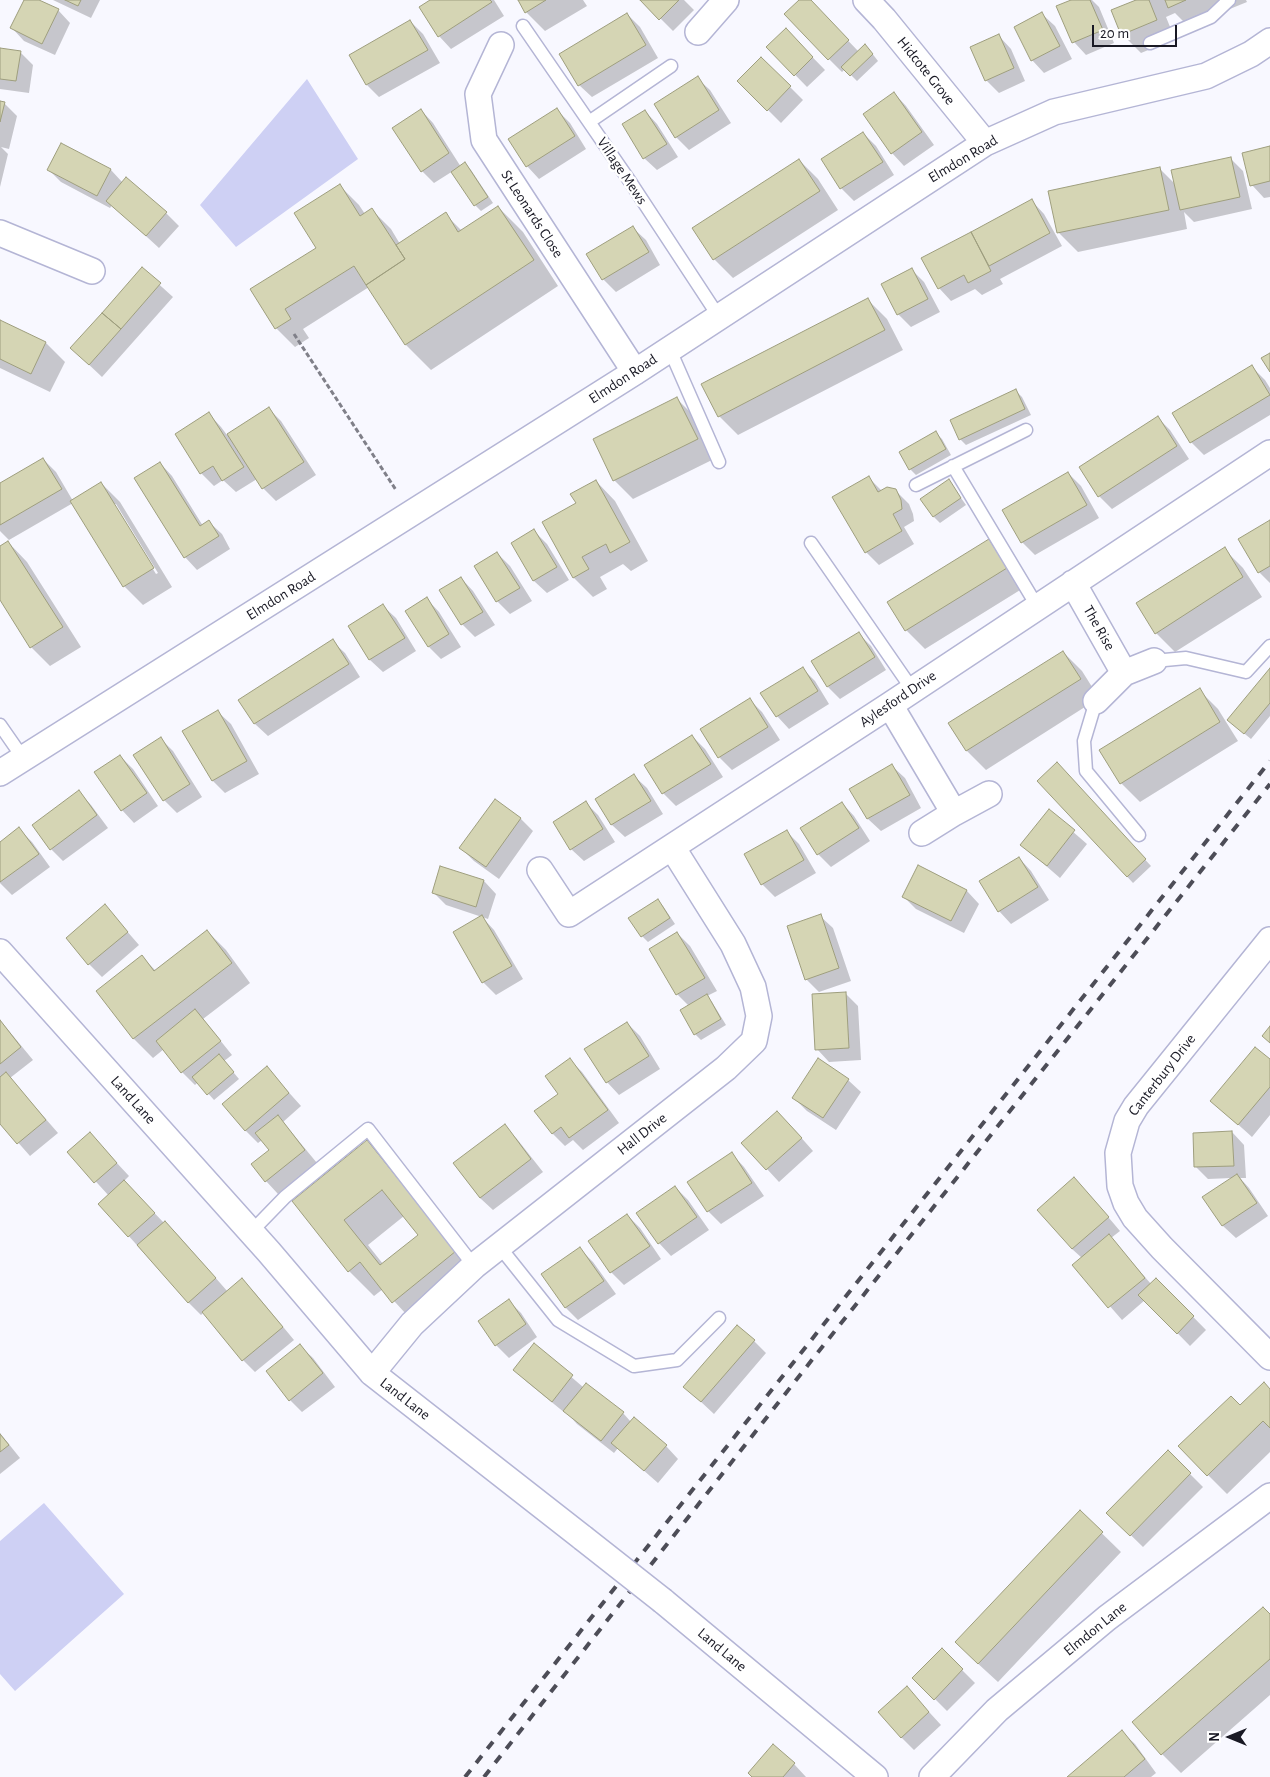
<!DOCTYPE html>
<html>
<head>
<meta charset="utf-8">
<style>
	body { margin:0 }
	#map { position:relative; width:1270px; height:1777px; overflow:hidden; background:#f8f8ff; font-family:"Alegreya Sans",sans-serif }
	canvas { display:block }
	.north { position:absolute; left:1205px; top:1712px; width:50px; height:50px; -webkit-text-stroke:4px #fff; paint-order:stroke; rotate:270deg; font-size:14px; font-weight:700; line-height:20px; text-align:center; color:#191924 }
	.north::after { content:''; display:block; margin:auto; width:18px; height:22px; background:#191924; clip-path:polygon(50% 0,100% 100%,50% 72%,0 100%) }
	.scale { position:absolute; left:1092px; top:25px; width:85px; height:22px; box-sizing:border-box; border:2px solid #191924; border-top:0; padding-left:6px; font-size:15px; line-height:18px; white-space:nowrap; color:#191924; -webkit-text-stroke:4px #fff; paint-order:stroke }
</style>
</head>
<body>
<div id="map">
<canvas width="1270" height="1777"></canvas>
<div class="north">N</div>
<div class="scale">20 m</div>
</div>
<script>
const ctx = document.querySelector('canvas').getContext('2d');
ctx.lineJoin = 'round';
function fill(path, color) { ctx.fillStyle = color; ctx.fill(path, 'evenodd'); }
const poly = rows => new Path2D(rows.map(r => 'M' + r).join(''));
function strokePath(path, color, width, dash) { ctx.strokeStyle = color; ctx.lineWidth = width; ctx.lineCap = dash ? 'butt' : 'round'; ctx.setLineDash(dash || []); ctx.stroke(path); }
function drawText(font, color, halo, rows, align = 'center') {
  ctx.font = font + ' "Alegreya Sans",sans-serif'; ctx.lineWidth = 5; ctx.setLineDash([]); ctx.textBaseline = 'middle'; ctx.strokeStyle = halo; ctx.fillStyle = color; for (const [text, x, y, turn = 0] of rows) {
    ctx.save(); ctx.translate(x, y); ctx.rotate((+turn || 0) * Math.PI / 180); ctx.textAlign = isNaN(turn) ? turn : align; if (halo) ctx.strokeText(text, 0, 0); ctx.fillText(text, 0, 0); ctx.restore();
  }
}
const green = poly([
	[307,79,358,159,236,247,200,205],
	[44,1503,124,1594,15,1691,0,1674,0,1541]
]);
const shadow = poly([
	[25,0,36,0,58,10,70,23,55,55,24,41,12,28],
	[53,0,100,0,91,18],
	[432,0,494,0,504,16,451,49,439,36],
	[519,0,583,0,587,6,545,31,526,12],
	[642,0,684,0,694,10,673,31],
	[801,0,809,0,859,52,871,52,878,61,857,81,845,69,842,72,829,59],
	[1074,0,1092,0,1099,7,1114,43,1086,55,1074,42],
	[1139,0,1246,0,1247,2,1188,26,1175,13,1166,17,1175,39,1141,53,1122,34],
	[627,14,640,27,658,58,592,97,579,85],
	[1042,14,1055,26,1072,59,1044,73,1032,60],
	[410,21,423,34,440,63,379,97,367,85],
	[786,30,825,70,807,87,768,47],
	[999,36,1011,49,1025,81,999,93,986,80],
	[0,49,20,52,33,65,29,93,0,89],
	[761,58,803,100,781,123,739,81],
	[697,78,710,90,731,123,689,150,676,137,656,105],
	[894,93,906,106,934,145,904,166,892,153],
	[0,102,4,103,17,116,9,149,1,147,8,154,0,187],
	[421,110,433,123,461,167,465,164,471,170,493,203,481,211,475,205,453,171,434,183,422,171],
	[557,110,570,123,586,149,539,179,527,166],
	[645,111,657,124,678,157,657,170,644,158],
	[863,133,876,146,894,175,854,201,841,188,823,159],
	[62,145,111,170,123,183,166,213,179,226,159,248,112,205,110,208,61,182,49,170],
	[1270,147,1270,197,1264,198,1252,185],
	[1230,158,1243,171,1252,209,1194,222,1184,212,1187,229,1078,252,1059,233,1050,192,1160,169,1176,185],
	[799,160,818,179,838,210,733,278,714,259],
	[340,186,359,205,365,214,372,210,391,229,400,244,445,214,462,231,498,207,523,232,558,286,431,370,406,345,369,287,303,329,309,338,295,347,276,328,252,289,317,248],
	[1032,201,1044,214,1062,246,1000,279,1003,284,982,295,975,289,951,301,939,288,923,258],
	[633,228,646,240,660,265,616,292,603,279],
	[142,269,173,297,102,377,85,361],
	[912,270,924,282,940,312,911,327,898,314],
	[868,300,887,319,903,350,738,435,719,416],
	[0,321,46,343,65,362,50,392,0,368],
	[1252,367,1265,380,1270,388,1270,415,1204,455,1191,442],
	[1016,391,1022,397,1031,415,966,445,960,439],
	[677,399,696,418,716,458,633,499,614,480],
	[268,408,281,421,316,475,276,501,263,488,257,479,236,492,223,480,214,486,201,473,177,434,209,414,221,427,227,435],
	[1158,418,1170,430,1189,459,1112,509,1099,496],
	[936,433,942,439,951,455,916,475,910,469],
	[43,459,56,472,73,501,101,483,120,502,172,587,143,605,124,586,73,503,9,540,0,531,0,484],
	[113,504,116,504,158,573,156,574],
	[160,463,172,476,203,526,209,522,222,534,230,549,197,570,185,557],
	[1068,473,1081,486,1099,518,1035,555,1022,542,1004,510],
	[868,477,882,491,896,491,909,504,913,514,914,521,904,527,914,544,879,565,866,552],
	[596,481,615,501,648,561,631,571,623,564,600,577,607,589,593,597,574,578,543,523,577,503],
	[949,481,966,505,940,523,934,517],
	[1270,522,1270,583,1259,572,1240,540],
	[534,531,547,544,569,580,547,593,534,581,512,544],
	[988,541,1008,560,1025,587,925,649,906,630],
	[8,542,27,562,81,647,50,666,31,647,0,598,0,548],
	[1224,549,1243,568,1262,597,1175,652,1156,633],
	[497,553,510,566,532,601,510,614,497,601],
	[461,578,473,591,495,625,475,637,462,624,441,590],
	[427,599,439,612,461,647,441,659,429,647,407,611],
	[383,606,396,618,416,651,383,672,370,660,349,627],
	[858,633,871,646,886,670,840,699,828,687],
	[332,641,345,653,360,677,268,736,255,724,240,700],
	[1063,652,1082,671,1099,698,986,770,967,751,950,723],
	[802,668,815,681,829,704,789,729,777,716],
	[1270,670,1270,716,1251,739,1235,726],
	[1199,690,1218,709,1238,741,1140,802,1121,783],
	[750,700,762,712,780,740,732,770,719,757],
	[218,712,231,724,259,774,225,793,213,781],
	[692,736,705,749,723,777,676,806,663,793,646,766],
	[161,739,173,751,202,797,177,813,164,800],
	[120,756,133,769,158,806,134,823,122,810],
	[892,766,905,778,921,808,881,831,868,819,851,790],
	[1063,770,1151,866,1133,883,1039,781],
	[634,776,647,788,663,814,625,837,612,825,597,799],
	[79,792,91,805,108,828,63,861,51,849],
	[495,800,521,819,533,831,499,879,474,861,461,848],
	[586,803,598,815,615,842,584,861,571,849],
	[842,803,854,816,870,841,831,867,818,854],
	[1049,811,1087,844,1060,878,1022,845],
	[19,829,32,842,50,867,12,895,0,883,0,843],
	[786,831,799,844,816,873,775,897,762,884],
	[1019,858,1031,871,1049,900,1011,924,999,911],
	[918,867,967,891,979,904,964,933,916,909,904,897],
	[441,868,484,881,496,894,488,919,446,905,433,892],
	[657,900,663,906,675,924,648,942,642,936],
	[105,906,139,945,102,977,89,964],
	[820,916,833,928,851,981,819,992,807,980,788,927],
	[482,917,494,930,523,979,496,995,483,982],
	[207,931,226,950,250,983,203,1019,232,1055,224,1061,239,1079,214,1100,198,1082,195,1085,182,1072,164,1049,153,1058,134,1039,98,991,142,957,156,971],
	[677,933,690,946,717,991,707,996,712,1002,726,1025,701,1040,695,1034,689,1006,677,994],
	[845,993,858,1006,861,1060,829,1062,817,1049],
	[0,1020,33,1060,10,1078,58,1133,30,1156,0,1122],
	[627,1023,640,1036,660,1069,619,1095,607,1082],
	[570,1060,582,1072,619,1123,583,1150,573,1140,565,1146,553,1134,559,1094],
	[1270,1061,1270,1115,1252,1137,1212,1101],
	[267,1068,301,1106,283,1122,317,1163,278,1194,266,1181,270,1150,262,1140,258,1143,245,1130],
	[848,1080,861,1092,836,1130,807,1111,794,1098],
	[790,1125,813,1151,779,1182,743,1143],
	[504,1126,517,1139,543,1172,493,1210,480,1198,454,1164],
	[1232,1132,1244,1145,1246,1178,1240,1178,1249,1188,1268,1216,1236,1238,1223,1226,1204,1198,1232,1178,1208,1179,1196,1167],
	[90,1134,129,1176,124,1181,164,1223,165,1222,178,1235,228,1292,242,1280,255,1293,294,1340,255,1372,243,1360,204,1312,201,1315,188,1302,100,1204,109,1196,69,1152],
	[367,1142,392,1167,480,1277,418,1327,383,1289,374,1296,349,1271,293,1201],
	[404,1216,420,1235,383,1264,368,1245],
	[732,1154,744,1167,764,1196,721,1224,708,1211,689,1182],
	[675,1187,688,1200,709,1230,671,1256,659,1243],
	[1087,1192,1120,1231,1111,1238,1151,1284,1156,1279,1206,1330,1190,1346,1145,1300,1122,1320,1074,1265,1082,1258,1072,1249],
	[627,1215,640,1228,661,1259,624,1285,611,1272,590,1241],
	[580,1249,593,1262,616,1294,578,1320,566,1308,543,1275],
	[509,1301,521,1313,537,1337,509,1358,496,1345],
	[754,1341,766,1353,714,1414,685,1387],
	[534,1345,583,1387,623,1413,631,1422,666,1446,678,1459,658,1483,618,1448,614,1453,577,1424,566,1412,565,1413,527,1382,515,1370],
	[300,1346,313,1358,335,1387,302,1412,290,1400],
	[1270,1390,1270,1452,1227,1494,1208,1475,1240,1407],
	[0,1433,20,1458,0,1474],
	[1168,1452,1203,1487,1143,1547,1108,1513],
	[1080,1512,1121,1552,998,1682,975,1661],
	[1270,1615,1270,1695,1181,1773,1162,1754],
	[942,1650,975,1683,947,1711,914,1678],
	[919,1701,941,1725,914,1750,901,1737],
	[1122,1732,1135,1744,1156,1773,1151,1777,1069,1777],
	[794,1764,806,1777,754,1777]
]);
const building = poly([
	[24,0,39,0,59,9,42,44,10,28,24,0],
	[65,0,81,0,78,6,65,0],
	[430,0,490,0,492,2,438,37,419,7,430,0],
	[518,0,546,0,525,13,518,0],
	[640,0,679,0,659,20,640,0],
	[799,0,811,0,849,40,828,60,784,14,799,0],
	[1071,0,1090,0,1103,30,1072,43,1056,6,1071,0],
	[1136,0,1149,0,1157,20,1121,35,1111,10,1136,0],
	[1165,0,1186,0,1168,8,1165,0],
	[1042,12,1060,46,1031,61,1014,27,1042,12],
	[627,13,646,45,578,86,559,54,627,13],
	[410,20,428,50,366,85,349,55,410,20],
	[786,28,813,57,794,76,766,47,786,28],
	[999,34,1014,68,985,81,970,47,999,34],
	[865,44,873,54,850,76,841,67,865,44],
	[0,48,21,51,16,81,0,79,0,48],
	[761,57,791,86,767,111,737,81,761,57],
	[698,76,719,110,675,138,654,104,698,76],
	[894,92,922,132,891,154,863,114,894,92],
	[0,101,5,102,0,122,0,101],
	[557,108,575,136,526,167,508,139,557,108],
	[421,109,449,153,421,172,392,128,421,109],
	[645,110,667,144,643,159,622,124,645,110],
	[863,132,883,162,840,189,821,159,863,132],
	[61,143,111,169,97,196,47,170,61,143],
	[1270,146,1270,181,1250,186,1242,153,1270,146],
	[1231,157,1240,197,1180,210,1171,170,1231,157],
	[799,159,820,191,713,260,692,228,799,159],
	[465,162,488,197,474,206,451,172,465,162],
	[1160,167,1169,210,1057,233,1048,191,1160,167],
	[126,177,167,212,146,236,106,201,126,177],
	[340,184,360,216,372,208,405,259,366,285,354,266,285,309,291,319,275,329,250,289,316,248,294,213,340,184],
	[1032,199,1050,233,989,266,971,232,1032,199],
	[498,206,534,260,405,345,366,285,405,259,396,245,446,212,458,232,498,206],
	[633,226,649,252,602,280,586,254,633,226],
	[971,232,991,271,968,283,964,275,938,289,921,258,971,232],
	[142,267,161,283,121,329,102,313,142,267],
	[912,268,928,299,897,315,881,284,912,268],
	[868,298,885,330,718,417,701,384,868,298],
	[102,313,121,329,89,365,70,348,102,313],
	[0,320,46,342,31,374,0,359,0,320],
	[1270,353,1270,372,1261,358,1270,353],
	[1252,365,1270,395,1190,443,1172,413,1252,365],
	[1016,389,1025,409,959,440,950,420,1016,389],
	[677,397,698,439,613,481,593,439,677,397],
	[269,407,304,462,262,489,227,434,269,407],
	[209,412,244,467,222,481,213,466,200,474,175,434,209,412],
	[1158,416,1177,446,1098,497,1079,467,1158,416],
	[936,431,946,449,909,470,899,452,936,431],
	[43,458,62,489,0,525,0,483,43,458],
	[160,462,200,526,209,520,219,536,184,558,134,478,160,462],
	[1068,472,1087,505,1021,543,1002,510,1068,472],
	[869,476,878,492,887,487,896,489,901,500,902,509,893,514,902,531,865,553,832,497,869,476],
	[949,479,961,498,933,517,920,499,949,479],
	[596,480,630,542,610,553,606,544,582,557,589,569,573,578,542,522,576,503,570,494,596,480],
	[101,482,154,568,123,587,70,501,101,482],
	[1270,520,1270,566,1258,573,1238,539,1270,520],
	[534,529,557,567,533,581,511,543,534,529],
	[989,539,1007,568,905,631,887,602,989,539],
	[8,541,63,627,30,648,0,600,0,546,8,541],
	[1225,547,1243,577,1155,634,1136,603,1225,547],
	[497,552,520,588,496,602,474,566,497,552],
	[461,577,483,612,461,625,439,590,461,577],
	[427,597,449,634,428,647,405,611,427,597],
	[383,604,405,638,369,660,348,626,383,604],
	[859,632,875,657,827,687,811,661,859,632],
	[333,639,349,664,254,724,238,700,333,639],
	[1063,651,1081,679,966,751,948,723,1063,651],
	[803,667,818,691,776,717,760,693,803,667],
	[1270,668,1270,703,1244,734,1227,720,1270,668],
	[1200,688,1220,722,1120,784,1099,750,1200,688],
	[750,698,768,727,718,758,700,729,750,698],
	[218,710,247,761,212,781,182,731,218,710],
	[692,735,711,764,662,794,644,765,692,735],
	[161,737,190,784,163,801,133,755,161,737],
	[120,755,147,793,121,811,94,772,120,755],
	[1057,762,1146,859,1127,877,1037,781,1057,762],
	[892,764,910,795,867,819,849,789,892,764],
	[634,774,651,801,611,825,595,799,634,774],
	[79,790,97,815,50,850,32,825,79,790],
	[495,799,521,818,486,867,459,848,495,799],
	[586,801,603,829,570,850,553,822,586,801],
	[842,802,859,828,817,855,800,828,842,802],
	[1049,809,1075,830,1047,866,1020,845,1049,809],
	[19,827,39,854,0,882,0,842,19,827],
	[787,830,804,860,761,885,744,854,787,830],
	[1019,857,1038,887,998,912,979,881,1019,857],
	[918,865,967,890,951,921,902,897,918,865],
	[440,866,484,880,476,907,432,893,440,866],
	[658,899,670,918,641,937,628,918,658,899],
	[105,904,128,932,88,965,66,938,105,904],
	[821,914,839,968,805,980,787,926,821,914],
	[482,915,512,966,482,983,453,932,482,915],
	[207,930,232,963,133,1039,96,991,142,955,154,971,207,930],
	[677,932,705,978,676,995,649,949,677,932],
	[846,992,849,1048,815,1050,812,994,846,992],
	[707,994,721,1019,694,1035,680,1010,707,994],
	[195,1009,221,1041,181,1073,156,1041,195,1009],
	[0,1020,21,1047,0,1064,0,1020],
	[627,1022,649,1056,606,1083,584,1049,627,1022],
	[1270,1026,1270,1043,1262,1036,1270,1026],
	[1255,1047,1270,1059,1270,1087,1238,1125,1210,1101,1255,1047],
	[219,1054,234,1072,207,1095,192,1077,219,1054],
	[570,1058,608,1110,569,1138,561,1127,552,1134,534,1111,558,1094,545,1076,570,1058],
	[818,1058,849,1079,823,1118,792,1098,818,1058],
	[267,1066,289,1093,245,1131,222,1104,267,1066],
	[6,1072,46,1120,17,1144,0,1124,0,1077,6,1072],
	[777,1111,802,1138,766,1170,741,1143,777,1111],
	[278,1115,305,1150,265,1182,251,1164,269,1150,255,1133,278,1115],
	[505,1124,531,1159,480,1198,453,1163,505,1124],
	[1232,1131,1234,1166,1194,1167,1193,1133,1232,1131],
	[90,1132,117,1163,94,1183,67,1152,90,1132],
	[367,1140,456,1251,392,1303,360,1262,348,1272,292,1201,367,1140],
	[382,1190,418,1235,380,1265,344,1220,382,1190],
	[732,1152,752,1183,707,1212,687,1182,732,1152],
	[1237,1174,1257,1203,1222,1226,1202,1197,1237,1174],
	[1074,1177,1109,1217,1072,1249,1037,1210,1074,1177],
	[124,1180,155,1213,128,1237,98,1204,124,1180],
	[675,1186,697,1217,658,1244,636,1213,675,1186],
	[627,1214,650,1246,610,1273,588,1241,627,1214],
	[165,1221,216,1278,188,1303,137,1245,165,1221],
	[1109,1234,1145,1278,1108,1308,1072,1265,1109,1234],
	[580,1247,604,1281,565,1308,541,1274,580,1247],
	[242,1278,283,1327,242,1361,202,1312,242,1278],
	[1156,1278,1194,1316,1177,1334,1138,1295,1156,1278],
	[509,1299,526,1324,495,1346,478,1321,509,1299],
	[737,1325,755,1340,701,1402,683,1387,737,1325],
	[534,1343,573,1375,552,1402,513,1370,534,1343],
	[300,1344,323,1373,289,1401,266,1371,300,1344],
	[1264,1382,1270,1389,1270,1428,1263,1421,1207,1476,1178,1446,1231,1396,1240,1405,1264,1382],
	[586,1383,624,1412,601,1441,563,1411,586,1383],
	[634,1417,667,1445,644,1471,611,1443,634,1417],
	[0,1434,9,1445,0,1452,0,1434],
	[1168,1450,1191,1473,1130,1536,1106,1513,1168,1450],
	[1080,1510,1103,1532,978,1664,955,1642,1080,1510],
	[1263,1607,1270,1614,1270,1659,1161,1755,1132,1722,1263,1607],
	[942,1648,963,1669,934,1700,912,1678,942,1648],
	[907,1686,929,1712,901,1738,878,1712,907,1686],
	[1122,1730,1145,1759,1124,1777,1067,1777,1122,1730],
	[773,1744,795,1763,783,1777,752,1777,748,1773,773,1744]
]);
const path = poly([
	[294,334,396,490]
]);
const service = poly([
	[523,26,631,183,719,317],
	[1150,43,1211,17,1229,0],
	[589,122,671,66],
	[670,350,719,462],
	[953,466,1037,606],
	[916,485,1026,430],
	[811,543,912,689],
	[1154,661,1186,658,1246,672,1270,646],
	[1096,701,1084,741,1086,771,1139,835],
	[0,725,23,758],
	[251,1232,285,1197,368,1129,474,1266],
	[499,1246,558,1320,634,1366,677,1360,719,1318]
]);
const minor = poly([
	[866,0,884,19,985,143],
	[698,32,726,0],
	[501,45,478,94,484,140,635,372],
	[0,233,92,271],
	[1073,583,1124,673],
	[1096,701,1124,673,1154,661],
	[890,705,954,813],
	[0,773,635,372,985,143,1054,112,1206,76,1251,54,1270,41],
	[922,833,954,813,989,794],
	[540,870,569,914,890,705,1270,453],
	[1270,940,1136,1106,1127,1121,1118,1153,1120,1186,1126,1203,1135,1218,1162,1248,1270,1357],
	[0,952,269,1252,372,1373,583,1538],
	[372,1373,412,1324,474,1266,726,1068,754,1041,759,1016,753,987,733,944,672,847],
	[663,1601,875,1777],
	[932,1777,997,1710,1107,1618,1270,1496]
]);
const rail = poly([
	[465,1777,1270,761],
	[484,1777,815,1356,1270,784]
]);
const minorBridge = poly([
	[583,1538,663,1601]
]);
const streetNames = [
	["Hidcote Grove",926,71,51],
	["Elmdon Road",963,159,-31],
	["Village Mews",622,171,56],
	["St Leonards Close",532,214,57],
	["Elmdon Road",623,379,-33],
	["Elmdon Road",281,596,-32],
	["The Rise",1099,628,60],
	["Aylesford Drive",898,699,-34],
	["Canterbury Drive",1162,1075,-52],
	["Land Lane",133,1100,48],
	["Hall Drive",642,1134,-38],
	["Land Lane",405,1399,38],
	["Elmdon Lane",1095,1629,-39],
	["Land Lane",722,1650,40]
];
fill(green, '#ced0f4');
fill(shadow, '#0003');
fill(building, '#d5d5b4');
strokePath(building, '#9e9e7e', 1);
strokePath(service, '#b4b5d5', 15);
strokePath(minor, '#b4b5d5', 28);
strokePath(path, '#808089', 3, [5, 2.5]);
strokePath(service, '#fff', 12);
strokePath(minor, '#fff', 25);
strokePath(rail, '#4d4d57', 4, [9, 9]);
strokePath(minorBridge, '#b4b5d5', 28, []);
strokePath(minorBridge, '#fff', 25);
drawText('15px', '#191924', '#fff', streetNames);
</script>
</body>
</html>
